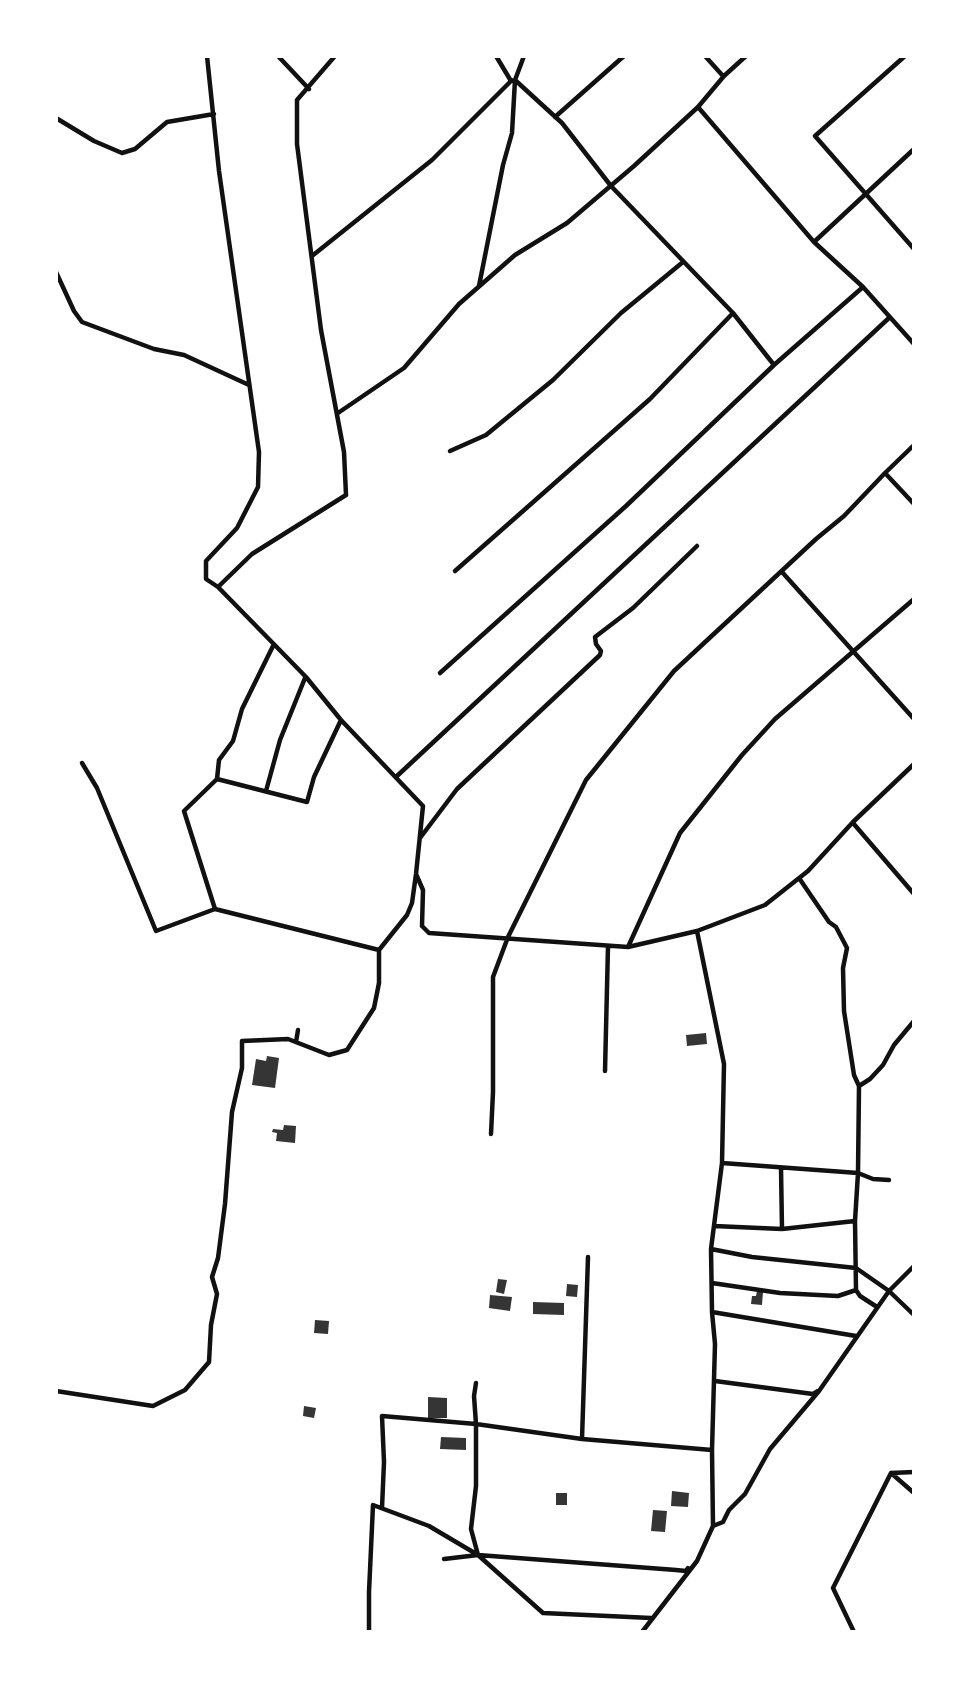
<!DOCTYPE html>
<html>
<head>
<meta charset="utf-8">
<style>
	body { margin:0 }
	#map { position:relative; width:970px; height:1688px; overflow:hidden; background:#fff; font-family:"Titillium Web",sans-serif }
	canvas { display:block }
	.frame { position:absolute; inset:0; border:58px solid #fff; pointer-events:none }
</style>
</head>
<body>
<div id="map">
<canvas width="970" height="1688"></canvas>
<div class="frame"></div>
</div>
<script>
const ctx = document.querySelector('canvas').getContext('2d');
ctx.lineJoin = 'round';
function fill(path, color) { ctx.fillStyle = color; ctx.fill(path, 'evenodd'); }
const poly = rows => new Path2D(rows.map(r => 'M' + r).join(''));
function strokePath(path, color, width, dash) { ctx.strokeStyle = color; ctx.lineWidth = width; ctx.lineCap = dash ? 'butt' : 'round'; ctx.setLineDash(dash || []); ctx.stroke(path); }
const building = poly([
	[706,1033,707,1044,687,1046,686,1035],
	[267,1056,279,1058,275,1088,252,1085,256,1059,266,1061],
	[284,1125,296,1126,295,1143,276,1141,277,1133,272,1132,273,1129,283,1130],
	[498,1279,507,1280,504,1294,496,1292],
	[567,1284,578,1285,577,1297,566,1296],
	[757,1291,763,1292,762,1305,751,1304,752,1296,756,1296],
	[490,1295,512,1297,510,1311,489,1308],
	[533,1302,564,1303,564,1315,533,1314],
	[315,1320,329,1321,328,1334,314,1333],
	[428,1397,447,1398,447,1418,428,1418],
	[304,1406,316,1408,314,1418,303,1416],
	[441,1437,466,1438,466,1450,440,1449],
	[672,1491,689,1493,688,1507,671,1506],
	[556,1493,567,1493,567,1505,556,1505],
	[653,1510,667,1511,665,1532,651,1531]
]);
const minor = poly([
	[278,56,309,89],
	[496,56,511,81],
	[705,56,723,76],
	[905,56,815,136,914,249],
	[698,107,814,242,863,287,914,344],
	[555,117,624,56],
	[56,118,94,141,122,153,135,149,167,122,214,114],
	[814,242,914,149],
	[312,256,432,160,511,81,515,80,562,123,611,186,733,313,774,365],
	[56,272,74,311,82,322,154,349,184,355,249,385],
	[479,286,503,165,512,133,515,80,524,56],
	[338,413,404,368,459,304,515,255,567,223,634,166,698,107,724,76,746,56],
	[450,451,486,435,553,380,621,313,683,262],
	[885,473,914,445],
	[455,571,650,399,733,313],
	[782,572,914,719],
	[218,587,252,554,346,495,344,452,321,330,297,144,297,100,335,56],
	[273,646,242,709,233,741,219,760,217,779,307,802,314,777,341,720],
	[440,673,626,506,774,365,863,287],
	[82,763,97,788,156,931,215,909,379,950],
	[397,776,890,317],
	[266,791,280,740,305,678],
	[853,823,914,894],
	[420,838,457,789,600,655,601,651,596,644,595,637,633,608,697,546],
	[416,874,423,890,422,926,429,933,628,947,680,833,742,755,775,719,914,599],
	[799,878,829,922,836,927,847,948,843,968,844,1011,854,1075,859,1086,858,1173,855,1221,856,1290],
	[215,909,184,811,217,779],
	[697,931,724,1064,722,1163,711,1249,712,1312,715,1344,712,1450,713,1526],
	[628,947,697,931,765,905,808,871,853,822,914,764],
	[296,1042,298,1030],
	[605,1071,608,946],
	[859,1086,870,1079,883,1065,894,1045,914,1021],
	[491,1134,493,1092,493,977,508,937,586,780,674,671,816,539,844,516,885,473,914,504],
	[722,1163,858,1173,873,1179,889,1180],
	[781,1168,782,1229],
	[714,1226,782,1229,855,1221],
	[711,1249,752,1257,856,1268,889,1291,914,1315],
	[712,1283,780,1293,838,1296,856,1290,860,1296,877,1307],
	[712,1312,856,1336],
	[715,1381,813,1394,818,1391],
	[476,1383,474,1396,476,1424,476,1486,471,1529,478,1555],
	[56,1391,153,1406,185,1390,209,1362,211,1325,217,1294,212,1277,218,1258,225,1204,232,1112,242,1068,242,1041,288,1039,329,1055,347,1050,374,1008,379,983,379,950,407,915,412,903,416,874,423,806,341,720,306,677,218,587,206,579,206,561,237,528,258,487,259,452,219,171,207,56],
	[582,1439,588,1257],
	[891,1473,914,1472],
	[382,1508,384,1462,382,1416,476,1424,582,1439,712,1450],
	[444,1559,478,1555,676,1570,686,1571,688,1568],
	[369,1632,369,1592,373,1505,429,1526,478,1555,543,1613,651,1618],
	[642,1632,697,1561,713,1526,723,1522,729,1510,745,1494,770,1449,819,1391,889,1291,914,1266],
	[854,1632,833,1588,891,1473,914,1493]
]);
fill(building, '#353535');
strokePath(minor, '#111', 4.5);
</script>
</body>
</html>
